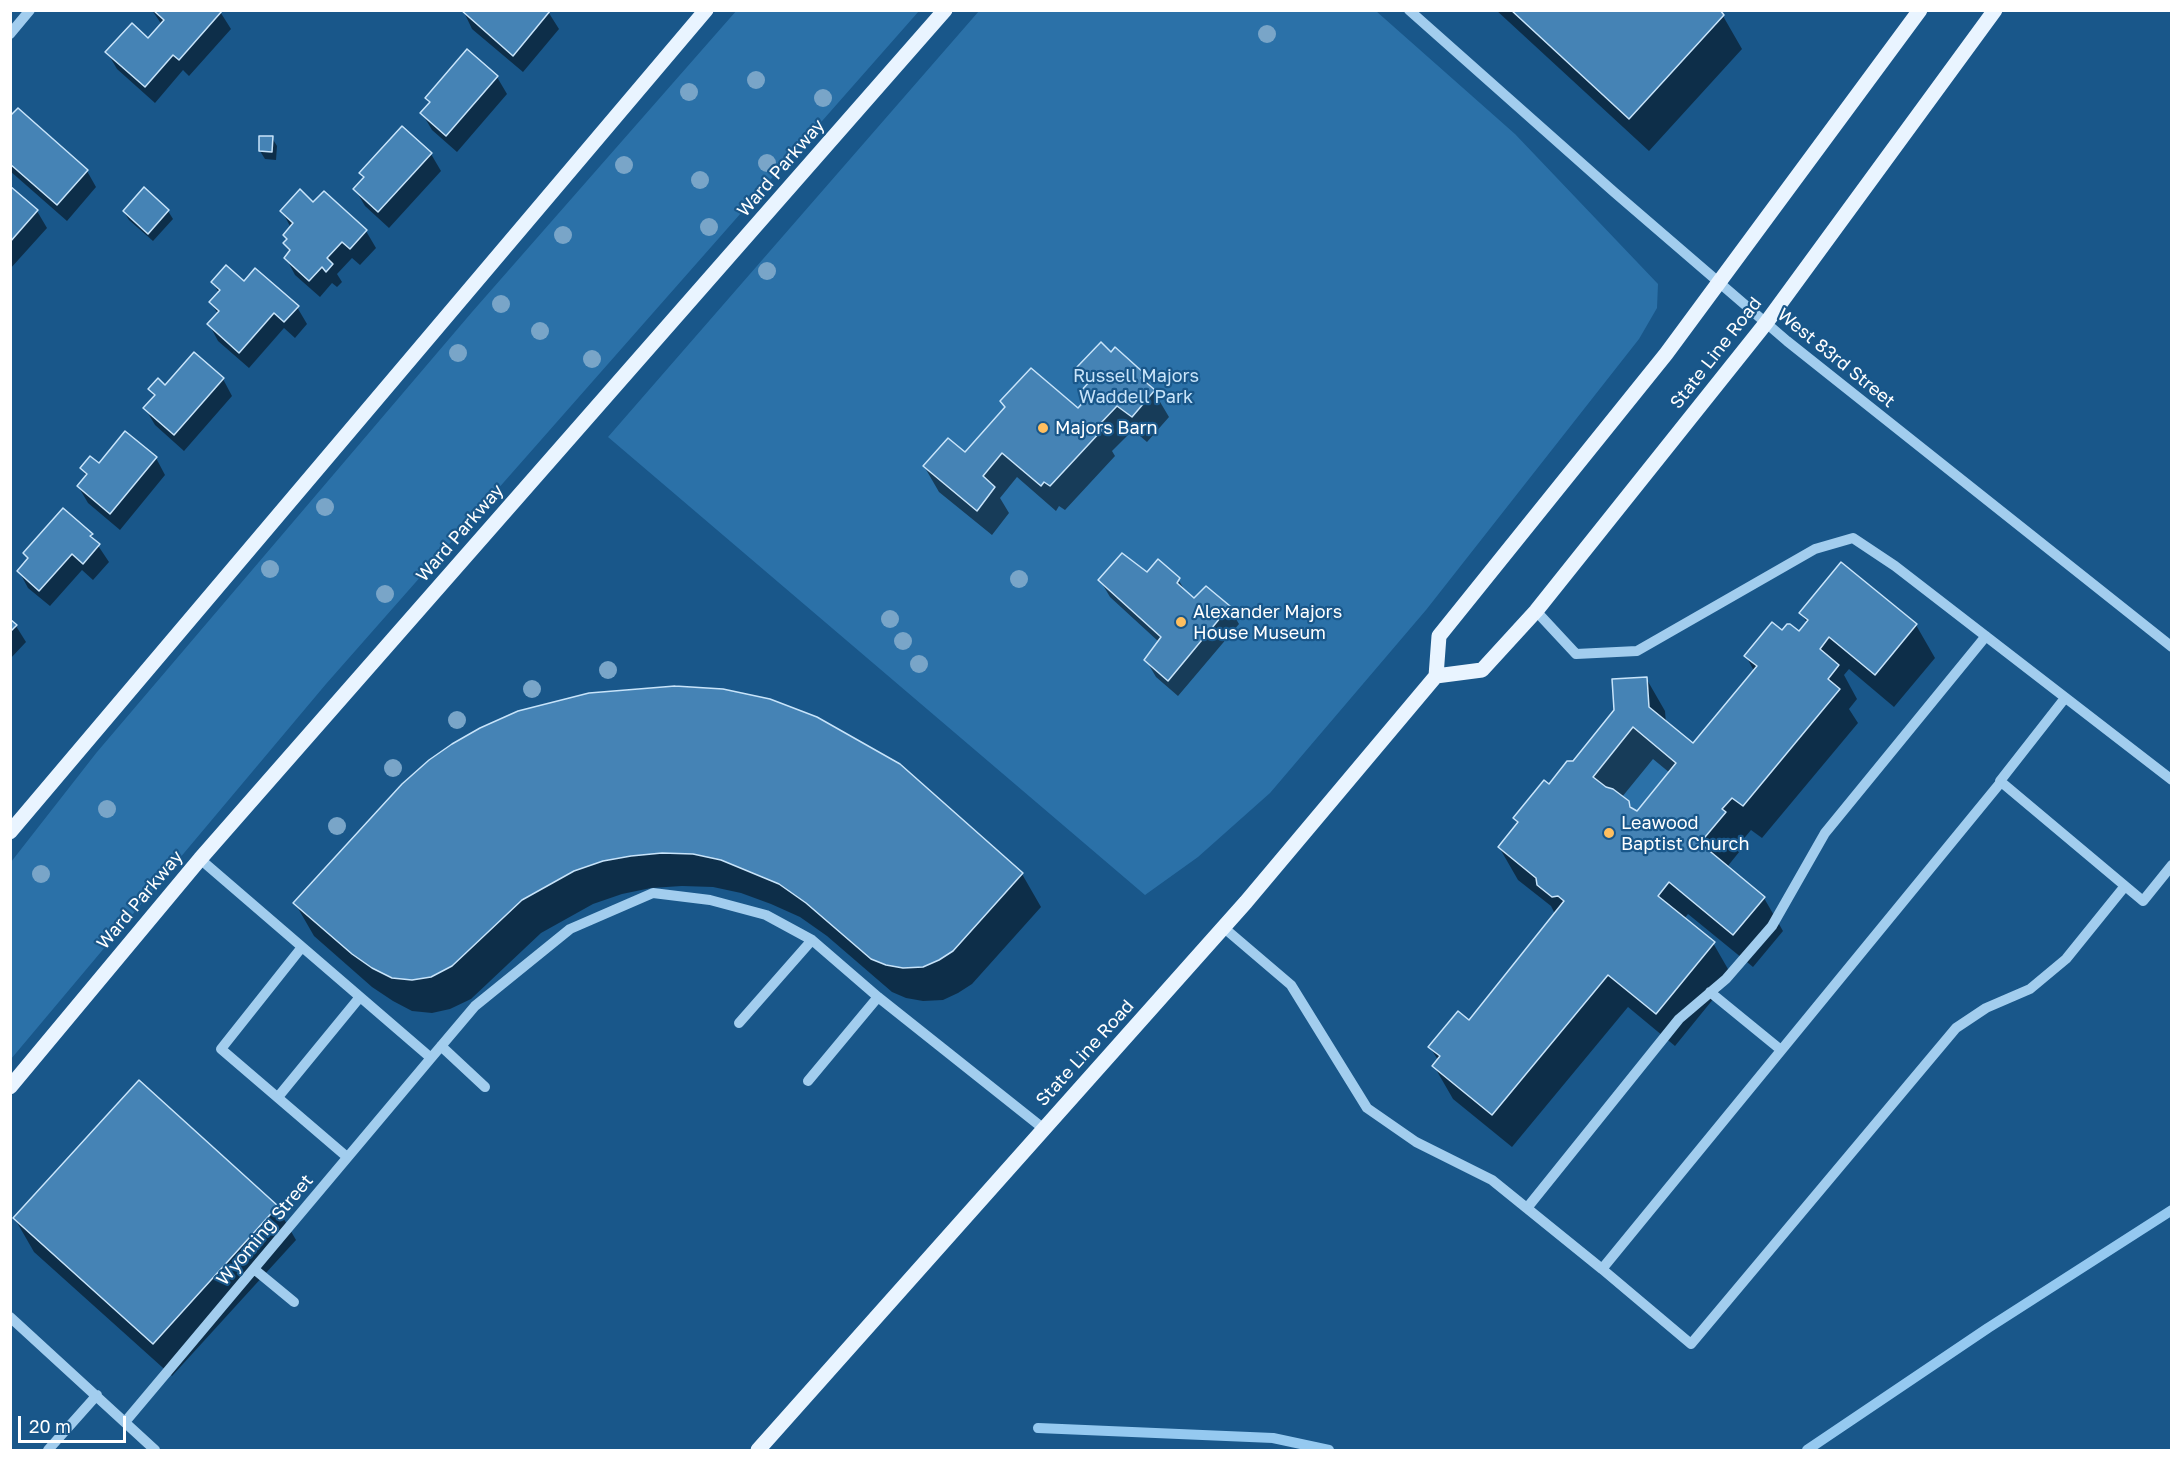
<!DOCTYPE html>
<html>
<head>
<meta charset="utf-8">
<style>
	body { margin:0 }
	#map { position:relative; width:2182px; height:1461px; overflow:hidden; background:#19578a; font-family:"Golos Text",sans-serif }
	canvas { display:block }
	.frame { position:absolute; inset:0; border:12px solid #fff; pointer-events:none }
	.scale { position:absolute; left:18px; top:1416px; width:108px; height:27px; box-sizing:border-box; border:3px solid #fff; border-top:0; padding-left:8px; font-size:18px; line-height:21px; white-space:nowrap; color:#fff; -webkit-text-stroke:4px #19578a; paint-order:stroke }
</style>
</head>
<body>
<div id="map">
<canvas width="2182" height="1461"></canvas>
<div class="frame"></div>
<div class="scale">20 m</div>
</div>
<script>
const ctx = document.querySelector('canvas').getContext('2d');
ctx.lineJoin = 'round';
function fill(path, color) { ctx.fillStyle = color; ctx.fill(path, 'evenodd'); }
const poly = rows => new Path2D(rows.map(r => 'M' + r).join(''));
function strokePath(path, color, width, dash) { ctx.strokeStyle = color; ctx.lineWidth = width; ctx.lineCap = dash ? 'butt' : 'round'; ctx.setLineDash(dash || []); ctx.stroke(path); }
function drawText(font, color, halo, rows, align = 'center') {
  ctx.font = font + ' "Golos Text",sans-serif'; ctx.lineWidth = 4.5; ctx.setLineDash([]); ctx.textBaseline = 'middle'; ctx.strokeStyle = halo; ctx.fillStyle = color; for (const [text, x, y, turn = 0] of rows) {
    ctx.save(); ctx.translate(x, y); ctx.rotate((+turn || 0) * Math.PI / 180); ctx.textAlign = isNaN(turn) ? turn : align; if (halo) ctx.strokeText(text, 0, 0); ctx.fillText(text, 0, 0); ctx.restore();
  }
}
const green = poly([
	[737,10,919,11,326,684,11,1059,11,862,97,752,472,312],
	[979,11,1376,11,1515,134,1658,284,1657,308,1639,339,1426,610,1270,793,1198,857,1145,895,608,437],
	[1633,727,1676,763,1637,811,1630,807,1629,801,1613,789,1606,787,1593,777]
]);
const shadow = poly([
	[152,10,219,10,231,29,189,76,183,70,155,103,117,69,107,52,149,40,162,25],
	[463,10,547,10,559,29,523,72,472,29],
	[1496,10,1718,10,1723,16,1742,49,1649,151],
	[467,51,497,77,507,94,457,152,432,130,422,113,430,104,427,98],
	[10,118,87,171,96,187,67,221,10,171],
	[402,128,431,154,441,171,389,228,365,206,355,189,364,179,361,173],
	[261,137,272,138,277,146,276,160,265,159,260,151],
	[10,188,37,211,47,228,10,269],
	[324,193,366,231,376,248,360,265,352,258,337,274,342,282,337,287,332,283,320,297,295,275,286,258,290,253,285,243,287,240,285,235,291,228,282,211,313,204],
	[168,211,173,219,153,241,129,220,124,212],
	[213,283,244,283,297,307,307,324,295,338,284,328,249,368,218,341,209,324,218,314,211,303,219,293],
	[1112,354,1144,375,1169,417,1147,442,1133,430,1112,451,1115,456,1065,510,1059,506,1056,511,1017,477,1000,498,1009,513,992,535,939,492,924,466,965,454,1078,410,1085,402,1080,394,1089,384,1079,367],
	[223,379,232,396,184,451,155,425,145,408,155,397,150,390],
	[156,458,165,475,120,530,88,503,78,486,86,476,82,468],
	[63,510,91,535,109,562,93,580,82,570,50,606,28,588,19,571,28,560,25,554],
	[1148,574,1178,579,1187,594,1194,600,1206,588,1229,607,1239,624,1178,696,1156,677,1146,660,1159,642,1110,597,1100,580],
	[1801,613,1916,625,1935,658,1894,707,1849,669,1844,675,1857,699,1849,709,1858,723,1762,838,1751,830,1741,842,1744,846,1727,867,1764,898,1783,931,1753,967,1688,914,1684,919,1713,943,1732,976,1675,1046,1628,1007,1512,1147,1453,1099,1434,1066,1438,1060,1430,1047,1469,1022,1555,914,1551,906,1518,880,1499,847,1518,824,1515,819,1574,762,1646,678,1665,711,1666,723,1693,745,1754,671,1746,656,1782,632,1799,633,1807,623],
	[1653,759,1670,773,1637,813,1622,797],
	[10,621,16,626,26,642,10,659],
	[899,766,1022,874,1041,907,972,984,958,993,943,1000,923,1001,906,998,892,992,827,936,800,917,771,904,741,893,713,887,682,886,651,888,622,894,593,904,541,933,471,999,450,1009,432,1013,412,1011,393,1001,372,987,314,936,295,903],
	[277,1207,296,1240,172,1376,34,1252,15,1219]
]);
const stream = poly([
	[1038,1428,1273,1438,1329,1450],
	[1807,1450,1988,1328,2172,1210]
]);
const building = poly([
	[153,10,222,11,179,60,173,55,145,87,105,52,132,23,148,38,164,20,153,10],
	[461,10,549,10,550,11,513,56,461,10],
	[1511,10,1720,10,1724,15,1629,119,1511,10],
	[467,49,498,76,446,136,420,113,430,102,425,98,467,49],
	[18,108,88,170,57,205,10,164,10,116,18,108],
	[402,126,432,153,378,212,353,189,364,177,359,173,402,126],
	[259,136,273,136,272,152,259,151,259,136],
	[10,186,38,210,10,242,10,186],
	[144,187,169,210,148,234,123,211,144,187],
	[300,189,313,202,324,191,367,230,350,249,342,242,327,258,333,264,326,272,322,267,309,281,284,258,290,250,283,243,287,239,283,235,293,223,280,211,300,189],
	[226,265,244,281,255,268,299,306,284,322,274,313,239,353,207,324,219,311,209,302,220,290,211,282,226,265],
	[1101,342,1111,352,1115,347,1145,374,1141,378,1155,390,1132,417,1117,406,1098,426,1102,430,1050,486,1044,482,1041,486,1002,453,983,476,995,487,977,511,923,466,948,438,965,452,1005,407,1000,401,1031,368,1078,408,1085,400,1079,393,1091,380,1077,367,1101,342],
	[194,352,224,378,174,435,143,408,155,395,148,389,158,378,165,385,194,352],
	[125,431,157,457,110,514,77,486,87,474,80,468,90,456,99,463,125,431],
	[63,508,93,534,90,536,100,544,83,564,72,554,39,591,17,571,28,558,23,553,63,508],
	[1122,553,1147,572,1158,559,1180,578,1177,583,1194,598,1206,586,1230,606,1168,681,1144,660,1161,637,1098,580,1122,553],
	[1841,562,1917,624,1875,675,1829,637,1820,649,1839,665,1828,679,1840,689,1743,806,1732,798,1722,809,1726,812,1700,843,1765,897,1733,935,1669,882,1658,896,1715,942,1656,1014,1608,975,1492,1115,1432,1066,1440,1056,1428,1047,1458,1011,1469,1020,1564,901,1558,896,1552,897,1537,885,1536,878,1498,847,1518,822,1513,818,1544,780,1549,784,1567,761,1573,761,1614,710,1612,679,1647,677,1649,707,1693,743,1757,666,1744,656,1772,622,1782,630,1787,624,1790,624,1799,631,1808,620,1799,613,1841,562],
	[1633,727,1676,763,1637,811,1630,807,1629,801,1613,789,1606,787,1593,777,1633,727],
	[10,619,17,625,10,632,10,619],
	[675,686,723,689,770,699,817,717,900,764,1023,873,953,951,939,960,923,967,903,968,886,965,871,959,806,903,779,884,721,860,693,854,662,853,631,856,603,861,574,871,522,900,452,966,431,977,412,980,392,978,372,968,352,954,293,903,402,784,429,760,452,744,480,728,518,711,589,693,675,686],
	[139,1080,278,1206,153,1344,13,1218,139,1080]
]);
const minor = poly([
	[1409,10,1614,192,1787,341,2172,647],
	[10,34,30,10],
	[1536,611,1576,654,1637,651,1815,549,1853,538,1895,566,2172,780],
	[2065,698,2000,781,2143,901,2172,865],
	[2001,782,1602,1269,1691,1344,1956,1028,1986,1008,2030,989,2066,959,2125,886],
	[200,859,431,1058,475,1006,570,929,653,893,710,900,766,915,812,940,878,997,1044,1129],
	[1223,927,1291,985,1367,1108,1416,1142,1492,1180,1602,1269],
	[302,947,221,1049,347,1157],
	[1710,992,1781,1050],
	[739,1023,812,940],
	[441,1046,485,1087],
	[808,1081,878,997],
	[278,1097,360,997],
	[1527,1208,1679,1019,1726,979,1772,926,1825,833,1986,636],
	[254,1269,294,1302],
	[10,1317,155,1450],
	[125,1422,431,1058],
	[48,1450,97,1395]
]);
const major = poly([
	[1436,676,1482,670,1536,611,1766,323,1995,10],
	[10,832,706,10],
	[10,1087,200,859,945,10],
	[758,1450,1246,902,1436,676,1439,636,1666,354,1920,10]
]);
const trees = [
	[1267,34],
	[756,80],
	[689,92],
	[823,98],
	[767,163],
	[624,165],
	[700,180],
	[709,227],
	[563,235],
	[767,271],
	[501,304],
	[540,331],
	[458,353],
	[592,359],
	[325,507],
	[270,569],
	[1019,579],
	[385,594],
	[890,619],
	[903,641],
	[919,664],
	[608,670],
	[532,689],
	[457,720],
	[393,768],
	[107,809],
	[337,826],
	[41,874]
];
const markers = [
	[1043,428,6,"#ffbf5f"],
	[1181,622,6,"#ffbf5f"],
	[1609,833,6,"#ffbf5f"]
];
const streetNames = [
	["Ward Parkway",781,168,-49],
	["State Line Road",1716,353,-52],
	["West 83rd Street",1836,358,39],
	["Ward Parkway",460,533,-49],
	["Ward Parkway",140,900,-50],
	["State Line Road",1085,1053,-48],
	["Wyoming Street",265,1230,-50]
];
const parkNames = [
	["Russell Majors",1136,376],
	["Waddell Park",1136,397]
];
const poiNames = [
	["Majors Barn",1055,428],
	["Alexander Majors",1193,612],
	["House Museum",1193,633],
	["Leawood",1621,823],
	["Baptist Church",1621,844]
];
fill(green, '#2b71a8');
fill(shadow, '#0007');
strokePath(stream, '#95c9f0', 10);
fill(building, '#4583b5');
strokePath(building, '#c8e4fa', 1.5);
strokePath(minor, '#a2cdee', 10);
strokePath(major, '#e9f4ff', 15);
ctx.fillStyle = '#79a5c8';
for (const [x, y] of trees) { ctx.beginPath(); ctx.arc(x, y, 9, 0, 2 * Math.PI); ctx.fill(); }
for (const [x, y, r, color] of markers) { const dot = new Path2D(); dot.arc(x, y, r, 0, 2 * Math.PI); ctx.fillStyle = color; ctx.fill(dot); strokePath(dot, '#19578a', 2); }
drawText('18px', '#fff', '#19578a', streetNames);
drawText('18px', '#c8e4fa', '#19578a', parkNames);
drawText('18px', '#fff', '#19578a', poiNames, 'left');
</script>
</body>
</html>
